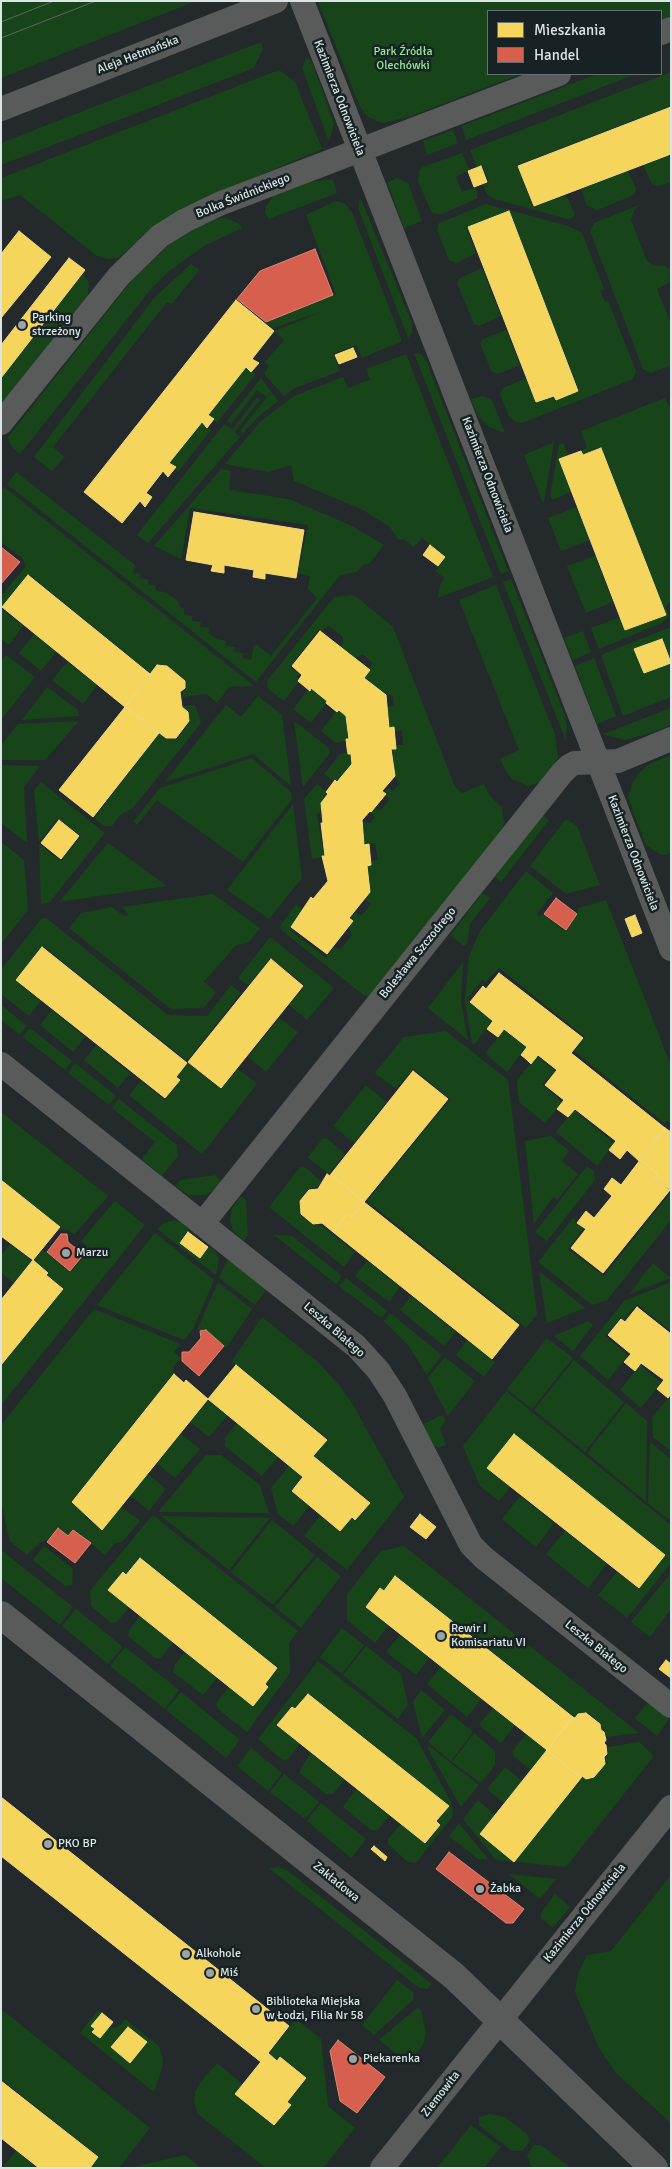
<!DOCTYPE html>
<html>
<head>
<meta charset="utf-8">
<style>
	body { margin:0 }
	#map { position:relative; width:672px; height:2169px; overflow:hidden; background:#242a2c; font-family:Signika,sans-serif }
	canvas { display:block }
	.frame { position:absolute; inset:0; border:2px solid #dce4e5; pointer-events:none }
	.legend { position:absolute; left:487px; top:10px; width:175px; height:65px; box-sizing:border-box; background:#172225; border:1px solid #667072; margin:0; padding:6px 9px; list-style:none; font-size:15px; color:#dce4e5 }
	.legend li { display:flex; align-items:center; gap:10px; height:25px }
	.legend b { width:25px; border:1px solid #667072 }
</style>
</head>
<body>
<div id="map">
<canvas width="672" height="2169"></canvas>
<div class="frame"></div>
<ul class="legend">
<li><b style="height:14px;background:#f6d55c"></b>Mieszkania</li>
<li><b style="height:14px;background:#d6604d"></b>Handel</li>
</ul>
</div>
<script>
const ctx = document.querySelector('canvas').getContext('2d');
ctx.lineJoin = 'round';
function fill(path, color) { ctx.fillStyle = color; ctx.fill(path, 'evenodd'); }
const poly = rows => new Path2D(rows.map(r => 'M' + r).join(''));
function strokePath(path, color, width, dash) { ctx.strokeStyle = color; ctx.lineWidth = width; ctx.lineCap = dash ? 'butt' : 'round'; ctx.setLineDash(dash || []); ctx.stroke(path); }
function drawText(font, color, halo, rows, align = 'center') {
  ctx.font = font + ' Signika,sans-serif'; ctx.lineWidth = 5; ctx.setLineDash([]); ctx.textBaseline = 'middle'; ctx.strokeStyle = halo; ctx.fillStyle = color; for (const [text, x, y, turn = 0] of rows) {
    ctx.save(); ctx.translate(x, y); ctx.rotate((+turn || 0) * Math.PI / 180); ctx.textAlign = isNaN(turn) ? turn : align; if (halo) ctx.strokeText(text, 0, 0); ctx.fillText(text, 0, 0); ctx.restore();
  }
}
const green = poly([
	[1,1,196,1,1,78],
	[318,1,671,1,671,16,661,19,661,11,488,11,488,74,521,74,411,116,383,123,368,117,360,107],
	[261,42,263,49,254,68,1,165,1,143],
	[310,58,334,123,329,142,302,68,306,59],
	[279,70,295,82,322,149,183,208,161,222,118,258,108,259,97,256,20,195,1,201,1,178],
	[671,72,671,106,517,165,533,207,566,195,575,214,572,218,568,219,494,199,487,194,483,185,489,182,482,165,477,167,470,150],
	[597,74,636,74,466,140,462,126],
	[453,130,458,143,427,155,423,141],
	[462,153,469,170,456,177,462,192,476,187,478,198,442,214,432,213,418,181,419,171,423,167],
	[671,155,671,182,658,186,652,184,643,165],
	[628,171,636,189,634,195,597,210,587,206,581,189],
	[397,178,408,183,422,221,404,228,388,184,388,182],
	[333,179,337,193,269,219,265,213,265,207,274,196,310,182],
	[360,197,412,323,412,333,408,338,358,208],
	[336,201,345,204,352,212,402,341,362,358,356,345,333,354,340,371,293,389,284,396,264,374,269,366,265,362,284,340,275,331,323,311,273,328,266,323,336,294,306,215],
	[486,204,568,226,582,233,604,289,600,291,605,302,608,301,636,371,633,379,522,423,514,421,509,416,500,394,503,388,526,378,536,403,553,396,555,401,579,391,509,211,466,227,476,253,457,263,449,260,437,230,439,223],
	[639,205,634,210,631,220,647,261,652,265,665,266,671,270,669,283,657,289,671,324,671,365,651,373,643,369,590,231,594,223],
	[225,218,238,223,242,228,204,246,169,271,151,289,20,454,11,446,8,437,133,279,170,244,192,230,215,219],
	[191,264,199,270,172,304,167,302,53,447,65,457,52,471,34,457,154,298],
	[482,268,501,316,479,326,474,324,457,283,460,278],
	[83,273,89,283,88,296,1,406,1,378],
	[506,330,520,365,498,374,492,372,480,344,483,339],
	[414,353,421,354,427,363,508,571,501,574],
	[406,354,493,577,438,598,440,586,444,578,436,571,446,557,422,538,414,547,403,539,398,540,390,527,361,509,294,481,291,465,268,472,225,464,260,422,294,396,343,377,348,388,370,380,366,369],
	[246,366,256,374,217,423,207,415],
	[261,378,278,401,257,418,243,433,240,431,267,397,257,390,231,424,227,421],
	[483,396,492,400,505,433,489,427,478,416,471,399],
	[257,397,260,400,235,432,240,437,148,543,137,535,224,424,232,430],
	[665,398,671,411,671,601,666,607,669,616,662,623,599,649,591,628,620,617,625,631,666,615,601,447,583,454,582,450,587,448,581,431],
	[201,423,211,430,178,472,169,463],
	[554,442,544,502,543,503,524,455],
	[563,443,568,454,559,459,571,492,552,500,550,496,559,445],
	[221,469,231,471,229,490,289,499,350,525,384,545,369,564,363,565,357,572,340,575,256,682,7,484,16,472,135,565,133,573,141,574,140,578,149,580,148,584,156,586,155,590,167,593,179,602,179,606,184,609,184,614,192,616,192,621,201,622,200,627,209,628,208,633,217,639,226,641,225,646,235,647,234,652,243,653,242,658,251,660,254,645,257,645,271,656,317,598,308,589,310,576,298,573,308,525,190,508,181,559,154,546],
	[4,487,254,686,229,687,217,703,207,694,182,697,185,681,167,665,157,664,150,673,30,575,28,575,2,608,1,596,26,566,22,558,1,542,1,491],
	[576,507,590,540,561,551,548,518],
	[595,556,613,602,586,613,567,566],
	[511,579,565,716,567,726,566,741,503,582],
	[496,585,555,735,558,758,540,782,528,786,512,779,506,771,500,759,519,750,459,600],
	[354,595,393,627,455,787,462,793,484,784,490,796,502,808,504,822,502,830,381,982,369,996,365,996,281,930,280,926,296,904,304,911,290,930,326,958,334,948,341,949,352,935,349,927,354,921,350,917,355,912,361,916,371,904,365,899,369,895,367,879,362,863,378,860,375,843,364,844,361,822,370,823,375,817,369,811,374,806,380,811,390,799,384,793,388,788,393,791,399,784,398,780,395,777,392,749,395,745,403,745,402,730,391,732,388,729,387,707,394,706,393,697,389,694,385,695,362,675,373,663,362,654,356,659,340,647,343,643,343,637,329,626,321,631,319,629,290,667,299,674,297,677,301,679,284,701,268,689,267,681,334,597],
	[3,610,23,626,9,645,1,639,1,612],
	[668,628,671,629,671,697,623,716,601,655],
	[583,631,591,652,573,660,564,638],
	[34,634,56,652,41,671,19,653],
	[6,655,35,677,1,720,1,661],
	[594,658,616,716,597,724,575,666],
	[67,662,97,685,83,704,52,680],
	[47,687,78,710,79,716,22,720],
	[310,687,328,701,311,723,293,709],
	[258,696,282,715,291,786,253,754,165,782,226,705,241,717],
	[195,705,201,723,133,808,120,815,112,826,104,826,94,818,159,734,166,739,177,739,190,722,189,712,182,708,183,706],
	[671,708,671,725,644,735,624,740,603,734],
	[338,709,349,718,351,740,336,743,321,731],
	[79,721,45,760,1,760,1,745,18,724],
	[294,721,329,748,330,753,303,787],
	[352,752,354,769,340,786,324,774,340,754],
	[671,755,671,851,666,855,661,855,646,845,628,798,632,784,638,774,649,764],
	[252,758,291,792,292,799,243,862,157,800,137,825,133,822,160,788],
	[1,765,40,766,24,787,27,843,1,823],
	[41,782,105,833,49,903,41,904,39,844,61,861,81,836,58,818,39,842,34,790],
	[317,784,332,796,317,815,324,857,312,859,304,799],
	[293,804,302,878,269,919,227,890],
	[543,816,549,820,501,882,495,877],
	[566,819,577,826,600,885,566,894,530,866],
	[1,842,24,860,28,910,1,944],
	[108,843,167,886,59,902],
	[526,871,553,893,537,914,540,916,542,914,565,931,578,914,578,908,606,900,671,1066,670,1123,667,1121,665,1124,574,1051,585,1037,499,968,486,982,482,980,467,999,492,1021,474,1045,472,1043,465,1002,469,956,480,931],
	[483,893,490,898,470,924,467,944,464,946,450,935],
	[213,894,260,928,249,942,236,945,204,982,216,992,204,1008,171,1009,69,928,81,913,112,907,123,916,129,915,122,907],
	[46,918,168,1015,207,1016,231,985,241,993,187,1061,43,946,15,980,41,1001,29,1016,1,994,1,970,41,919],
	[270,937,334,988,307,1020,289,1005,305,986,271,958,248,985,238,978],
	[463,962,461,1002,468,1040,428,1008],
	[1,1005,27,1026,20,1035,1,1020],
	[52,1010,85,1037,73,1052,40,1025],
	[279,1018,298,1032,266,1072,248,1057],
	[30,1028,72,1061,65,1070,23,1037],
	[504,1030,526,1047,507,1072,487,1055,486,1052],
	[446,1031,508,1080,537,1314,526,1328,367,1201,450,1099,413,1069,396,1089,375,1073,404,1037],
	[96,1045,130,1073,118,1088,84,1060],
	[537,1056,556,1072,542,1084,562,1102,545,1123,519,1102,517,1080],
	[75,1063,116,1096,109,1105,68,1073],
	[188,1063,221,1089,238,1069,257,1084,202,1154,129,1095,141,1081,165,1100,181,1080,178,1076],
	[366,1085,386,1102,354,1143,333,1126],
	[119,1099,177,1145,178,1156,162,1176,142,1159,155,1142,112,1108],
	[574,1110,614,1143,597,1166,556,1132],
	[1,1112,108,1196,74,1235,67,1229,65,1231,1,1180],
	[551,1136,569,1151,562,1161,578,1174,557,1200,553,1197,534,1224,525,1141],
	[326,1138,345,1154,329,1174,308,1158,322,1139],
	[587,1166,594,1171,595,1180,547,1241,535,1232],
	[300,1167,306,1168,322,1182,318,1187,309,1189,299,1201,300,1215,313,1225,321,1225,355,1252,344,1267,269,1207],
	[215,1175,222,1181,216,1189,206,1195,188,1195,175,1186,180,1180],
	[671,1192,671,1220,607,1300,592,1305,538,1262,573,1218,576,1220,575,1222,584,1228,568,1249,604,1276],
	[241,1196,246,1199,248,1235,244,1241,233,1230,230,1219,232,1208],
	[114,1202,116,1202,145,1225,1,1405,1,1365,63,1288,47,1275,49,1272,34,1260,43,1250,71,1272,85,1254,84,1250,87,1246,81,1241],
	[173,1221,180,1222,189,1229,179,1243,199,1258,209,1247,215,1251,219,1259,216,1275,157,1229,164,1223],
	[155,1233,214,1280,193,1329,184,1340,97,1305],
	[274,1235,292,1236,342,1276,336,1284],
	[10,1244,32,1261,14,1283,1,1273,1,1255],
	[228,1258,267,1289,255,1305,219,1278],
	[367,1261,400,1287,389,1302,355,1276],
	[653,1263,671,1278,630,1294,630,1293],
	[539,1271,585,1308,547,1323],
	[346,1278,387,1311,381,1318,339,1286],
	[218,1282,252,1309,226,1348,206,1330,197,1330],
	[671,1282,671,1331,637,1304,624,1320,621,1317,605,1336,628,1355,608,1380,580,1356,624,1301],
	[411,1296,456,1332,444,1346,400,1310],
	[94,1309,180,1344,174,1352,181,1358,174,1366,173,1374,71,1502,87,1515,85,1517,102,1531,121,1507,140,1521,122,1542,115,1543,105,1555,73,1529,68,1535,58,1527,50,1538,39,1543,27,1555,10,1541,1,1502,1,1425],
	[390,1313,442,1355,427,1375,408,1345,384,1321],
	[262,1317,318,1362,338,1384,352,1403,404,1497,347,1570,304,1536,320,1516,340,1532,352,1518,356,1521,371,1502,314,1456,328,1439,232,1361],
	[588,1321,593,1325,573,1351,554,1336],
	[547,1338,573,1358,532,1409,507,1389],
	[467,1340,495,1362,484,1377,456,1355],
	[445,1357,475,1381,448,1416,428,1378],
	[574,1360,624,1402,585,1452,534,1410],
	[640,1365,661,1383,641,1408,620,1390],
	[506,1391,671,1525,671,1563,627,1618,598,1595,617,1572,639,1589,665,1554,514,1434,487,1468,510,1487,499,1501,480,1486,463,1446],
	[671,1395,671,1451,653,1437,652,1417],
	[208,1400,227,1416,209,1437,190,1422],
	[626,1403,647,1421,646,1502,587,1453],
	[442,1415,446,1420,440,1429,446,1445,439,1448,434,1446,422,1425],
	[237,1423,278,1457,262,1476,225,1446,225,1438],
	[181,1434,200,1449,175,1478,157,1463],
	[650,1442,671,1459,671,1521,648,1503],
	[206,1455,221,1455,260,1485,269,1513,158,1512],
	[289,1466,302,1477,291,1491,309,1506,293,1526,278,1514,271,1488],
	[148,1474,166,1489,149,1511,130,1495],
	[520,1496,554,1523,536,1547,502,1519],
	[154,1516,298,1631,289,1643,290,1673,247,1732,218,1709,216,1704,229,1687,253,1706,268,1687,266,1684,278,1668,140,1557,126,1574,123,1571,108,1589,129,1607,116,1623,111,1623,91,1606,90,1591,150,1518],
	[161,1516,270,1518,229,1570],
	[272,1520,315,1555,273,1605,231,1572],
	[565,1531,607,1564,588,1588,546,1554],
	[44,1546,73,1569,72,1585,65,1586,33,1560],
	[404,1546,639,1733,606,1737,601,1724,587,1712,578,1714,575,1717,396,1576,384,1591,380,1588,365,1607,388,1626,375,1643,347,1620,347,1594,381,1551],
	[1,1550,73,1607,60,1625,1,1578],
	[317,1557,341,1576,301,1628,275,1607],
	[671,1573,671,1609,650,1637,631,1622],
	[76,1609,123,1647,108,1664,62,1626],
	[140,1616,173,1643,160,1659,155,1658,128,1636,130,1629],
	[342,1628,364,1645,342,1674,320,1657],
	[400,1635,429,1658,416,1675,386,1652],
	[366,1646,401,1674,408,1704,398,1719,343,1675],
	[125,1647,179,1690,165,1709,110,1666],
	[185,1652,217,1678,203,1695,173,1672,174,1666],
	[318,1661,417,1739,451,1802,453,1811,452,1817,416,1863,408,1862,388,1844,388,1839,401,1824,426,1844,441,1825,437,1821,449,1806,308,1693,295,1708,292,1705,276,1725,300,1744,289,1758,284,1761,258,1739],
	[441,1667,481,1699,467,1717,427,1684],
	[421,1690,445,1710,422,1738,413,1702],
	[181,1692,240,1740,226,1758,166,1710],
	[648,1702,669,1719,657,1736,635,1718],
	[493,1708,515,1725,501,1743,479,1725],
	[451,1714,473,1732,451,1761,428,1742],
	[474,1733,495,1751,495,1765,481,1783,452,1762],
	[526,1734,547,1750,531,1770,513,1756,512,1752],
	[639,1742,654,1756,566,1867,496,1860,463,1819,478,1800,495,1815,480,1835,514,1861,582,1778,586,1779,594,1778,606,1764,605,1758,608,1755,608,1747],
	[429,1746,479,1785,461,1807,428,1749],
	[251,1748,282,1773,268,1791,237,1766],
	[311,1753,344,1780,333,1794,326,1794,300,1773,301,1768],
	[505,1767,522,1781,504,1803,487,1789],
	[284,1774,319,1802,305,1819,270,1792],
	[356,1789,389,1816,377,1831,371,1830,343,1807],
	[321,1803,366,1839,351,1858,307,1821],
	[459,1823,488,1859,478,1859,449,1836],
	[278,1867,288,1871,432,1984,427,1989,419,1988,269,1868],
	[509,1874,556,1879,540,1899],
	[671,1875,671,2123,617,2074,609,2063,599,2048,575,1992,578,1974,587,1955,611,1951],
	[555,1894,570,1907,553,1928,541,1918,541,1913],
	[397,1980,414,1993,413,2000,374,2035,362,2025],
	[417,2008,421,2010,426,2033,423,2045,408,2063,379,2040],
	[1,2009,150,2128,119,2168,91,2168,99,2157,1,2079],
	[98,2010,113,2022,109,2028,118,2027,125,2019,159,2046,163,2060,162,2068,154,2092,80,2033],
	[296,2019,321,2039,328,2106,355,2128,323,2168,266,2168,198,2114,194,2103,195,2092,200,2083,217,2063,242,2084,234,2094,274,2126,291,2105,288,2102,307,2078,280,2056,277,2060,269,2053],
	[490,2114,505,2117,527,2134,530,2141,522,2151,512,2151,479,2125,479,2117],
	[471,2125,501,2147,485,2167,437,2168],
	[534,2145,541,2145,571,2168,528,2168,531,2166,527,2155],
	[16,2151,37,2168,7,2168,4,2166],
	[185,2155,201,2168,135,2168,137,2166]
]);
const homes = poly([
	[671,107,671,154,534,206,518,166,671,107],
	[481,166,487,182,474,187,468,171,481,166],
	[509,211,578,391,556,400,554,396,536,402,468,227,509,211],
	[19,231,51,257,1,318,1,254,19,231],
	[69,258,85,270,1,378,1,345,69,258],
	[236,300,274,331,252,359,259,363,251,372,246,367,208,415,214,419,210,424,207,428,202,422,169,463,176,467,168,477,163,471,146,493,152,497,145,507,140,501,122,523,84,492,236,300],
	[353,348,357,357,339,364,335,355,353,348],
	[601,448,666,615,625,630,559,459,581,451,583,455,601,448],
	[194,512,304,530,296,578,265,573,265,579,253,577,254,570,224,565,224,573,211,571,213,565,186,560,194,512],
	[430,545,445,557,438,566,423,555,430,545],
	[28,575,150,674,125,707,2,607,28,575],
	[320,631,370,670,364,678,386,695,389,728,394,727,396,749,391,749,395,776,382,791,386,794,371,812,370,811,362,820,364,845,369,844,371,865,367,866,370,892,349,918,353,921,327,954,291,927,311,897,313,899,328,881,322,856,325,856,321,823,323,823,321,803,328,794,326,792,335,780,337,782,352,764,351,754,348,754,347,748,346,739,349,739,346,716,339,710,337,712,326,703,327,701,311,688,310,691,298,681,302,675,292,666,320,631],
	[662,639,671,663,644,673,634,649,662,639],
	[157,665,167,666,185,681,185,688,180,692,182,707,188,712,189,721,176,738,166,738,125,707,157,665],
	[125,707,159,733,93,817,59,790,125,707],
	[59,820,79,836,61,859,41,843,59,820],
	[635,915,642,933,632,937,625,919,635,915],
	[42,947,187,1063,176,1077,180,1080,165,1098,16,980,42,947],
	[271,959,303,986,221,1088,188,1062,271,959],
	[499,973,583,1038,571,1053,665,1128,639,1161,627,1150,620,1159,609,1150,616,1141,575,1109,568,1117,557,1109,564,1100,545,1085,557,1070,538,1055,531,1064,526,1059,521,1055,527,1047,504,1029,498,1037,487,1029,493,1021,470,1002,483,986,486,989,499,973],
	[413,1071,448,1099,364,1202,331,1174,413,1071],
	[665,1128,671,1132,671,1192,655,1178,658,1174,640,1160,665,1128],
	[640,1160,658,1174,655,1178,670,1190,603,1273,571,1248,586,1229,577,1223,586,1211,594,1218,612,1196,604,1189,612,1178,621,1185,640,1160],
	[327,1174,330,1176,331,1174,364,1202,351,1218,347,1214,333,1232,322,1223,313,1224,301,1214,300,1201,309,1190,318,1189,327,1174],
	[1,1180,60,1227,33,1260,1,1236,1,1180],
	[364,1202,519,1325,492,1359,333,1232,347,1214,351,1218,364,1202],
	[188,1232,208,1247,200,1258,180,1243,188,1232],
	[33,1260,48,1273,46,1275,63,1289,1,1365,1,1300,33,1260],
	[637,1307,671,1334,671,1394,668,1398,657,1389,664,1380,641,1363,635,1371,624,1362,631,1354,608,1335,621,1319,625,1322,637,1307],
	[236,1365,327,1440,313,1456,370,1503,355,1520,352,1517,340,1531,292,1491,303,1477,208,1399,236,1365],
	[174,1374,184,1383,186,1380,208,1399,102,1530,72,1502,174,1374],
	[514,1434,665,1555,639,1588,487,1468,514,1434],
	[420,1514,436,1527,426,1539,410,1527,420,1514],
	[140,1558,277,1668,265,1684,268,1687,253,1706,108,1590,123,1572,126,1575,140,1558],
	[395,1576,573,1717,547,1750,366,1607,380,1588,384,1591,395,1576],
	[666,1660,671,1664,671,1678,659,1669,666,1660],
	[308,1694,449,1806,436,1821,440,1825,425,1843,277,1725,292,1707,295,1709,308,1694],
	[586,1713,600,1724,601,1730,604,1732,606,1740,604,1743,606,1745,607,1754,604,1757,605,1764,594,1777,586,1779,582,1776,581,1778,547,1750,573,1717,575,1718,578,1714,586,1713],
	[547,1750,581,1778,514,1862,480,1834,547,1750],
	[1,1797,289,2026,261,2062,1,1856,1,1797],
	[374,1846,387,1857,385,1861,371,1849,374,1846],
	[102,2013,113,2022,100,2038,92,2032,95,2029,91,2026,102,2013],
	[128,2027,147,2042,130,2063,111,2047,128,2027],
	[268,2053,277,2061,280,2057,306,2078,287,2102,291,2105,274,2125,235,2094,268,2053],
	[1,2081,98,2157,90,2168,39,2168,1,2138,1,2081]
]);
const shops = poly([
	[315,249,333,295,266,322,237,299,260,271,315,249],
	[1,547,20,562,1,584,1,547],
	[556,898,577,914,566,930,544,914,556,898],
	[61,1234,67,1234,68,1242,74,1247,82,1247,84,1254,70,1271,47,1252,61,1234],
	[206,1330,224,1346,199,1376,182,1361,182,1352,189,1352,201,1338,200,1331,206,1330],
	[58,1528,68,1536,73,1530,91,1543,75,1563,47,1542,58,1528],
	[449,1852,524,1909,513,1923,506,1923,436,1869,449,1852],
	[338,2040,385,2077,357,2113,340,2101,330,2051,338,2040]
]);
const minor = poly([
	[302,1,671,949],
	[661,33,671,29],
	[1,109,276,1],
	[1,423,119,276,160,236,184,221,219,204,559,74],
	[1,1064,356,1346,378,1370,395,1396,471,1545,484,1558,671,1706],
	[202,1224,562,773,569,766,575,763,618,761,671,739],
	[382,2168,671,1807]
]);
const tertiary = poly([
	[1,1615,454,1976,654,2168]
]);
const tram = poly([
	[1,22,54,1],
	[1,38,96,1]
]);
const markers = [
	[22,325,5,"#9ca3a4"],
	[66,1253,5,"#9ca3a4"],
	[441,1636,5,"#9ca3a4"],
	[48,1844,5,"#9ca3a4"],
	[480,1889,5,"#9ca3a4"],
	[186,1954,5,"#9ca3a4"],
	[210,1973,5,"#9ca3a4"],
	[256,2009,5,"#9ca3a4"],
	[353,2059,5,"#9ca3a4"]
];
const parkNames = [
	["Park Źródła",403,52],
	["Olechówki",403,66]
];
const streetNames = [
	["Aleja Hetmańska",138,55,-21],
	["Kazimierza Odnowiciela",339,98,69],
	["Bolka Świdnickiego",243,196,-22],
	["Kazimierza Odnowiciela",487,475,69],
	["Kazimierza Odnowiciela",633,853,69],
	["Bolesława Szczodrego",418,953,-51],
	["Leszka Białego",334,1330,41],
	["Leszka Białego",596,1647,39],
	["Zakładowa",336,1882,39],
	["Kazimierza Odnowiciela",585,1913,-51],
	["Ziemowita",441,2094,-52]
];
const poiNames = [
	["Parking",32,318],
	["strzeżony",32,332],
	["Marzu",76,1253],
	["Rewir I",451,1629],
	["Komisariatu VI",451,1643],
	["PKO BP",58,1844],
	["Żabka",490,1889],
	["Alkohole",196,1954],
	["Miś",220,1973],
	["Biblioteka Miejska",266,2002],
	["w Łodzi, Filia Nr 58",266,2016],
	["Piekarenka",363,2059]
];
fill(green, '#174519');
fill(homes, '#f6d55c');
strokePath(homes, '#eeda85', 1);
fill(shops, '#d6604d');
strokePath(shops, '#d8887b', 1);
strokePath(minor, '#585b5a', 24);
strokePath(tertiary, '#585b5a', 28);
strokePath(tram, '#616464', 1);
for (const [x, y, r, color] of markers) { const dot = new Path2D(); dot.arc(x, y, r, 0, 2 * Math.PI); ctx.fillStyle = color; ctx.fill(dot); strokePath(dot, '#172225', 2); }
drawText('12px', '#91ed8f', '#172225', parkNames);
drawText('12px', '#dce4e5', '#172225', streetNames);
drawText('12px', '#dce4e5', '#172225', poiNames, 'left');
</script>
</body>
</html>
